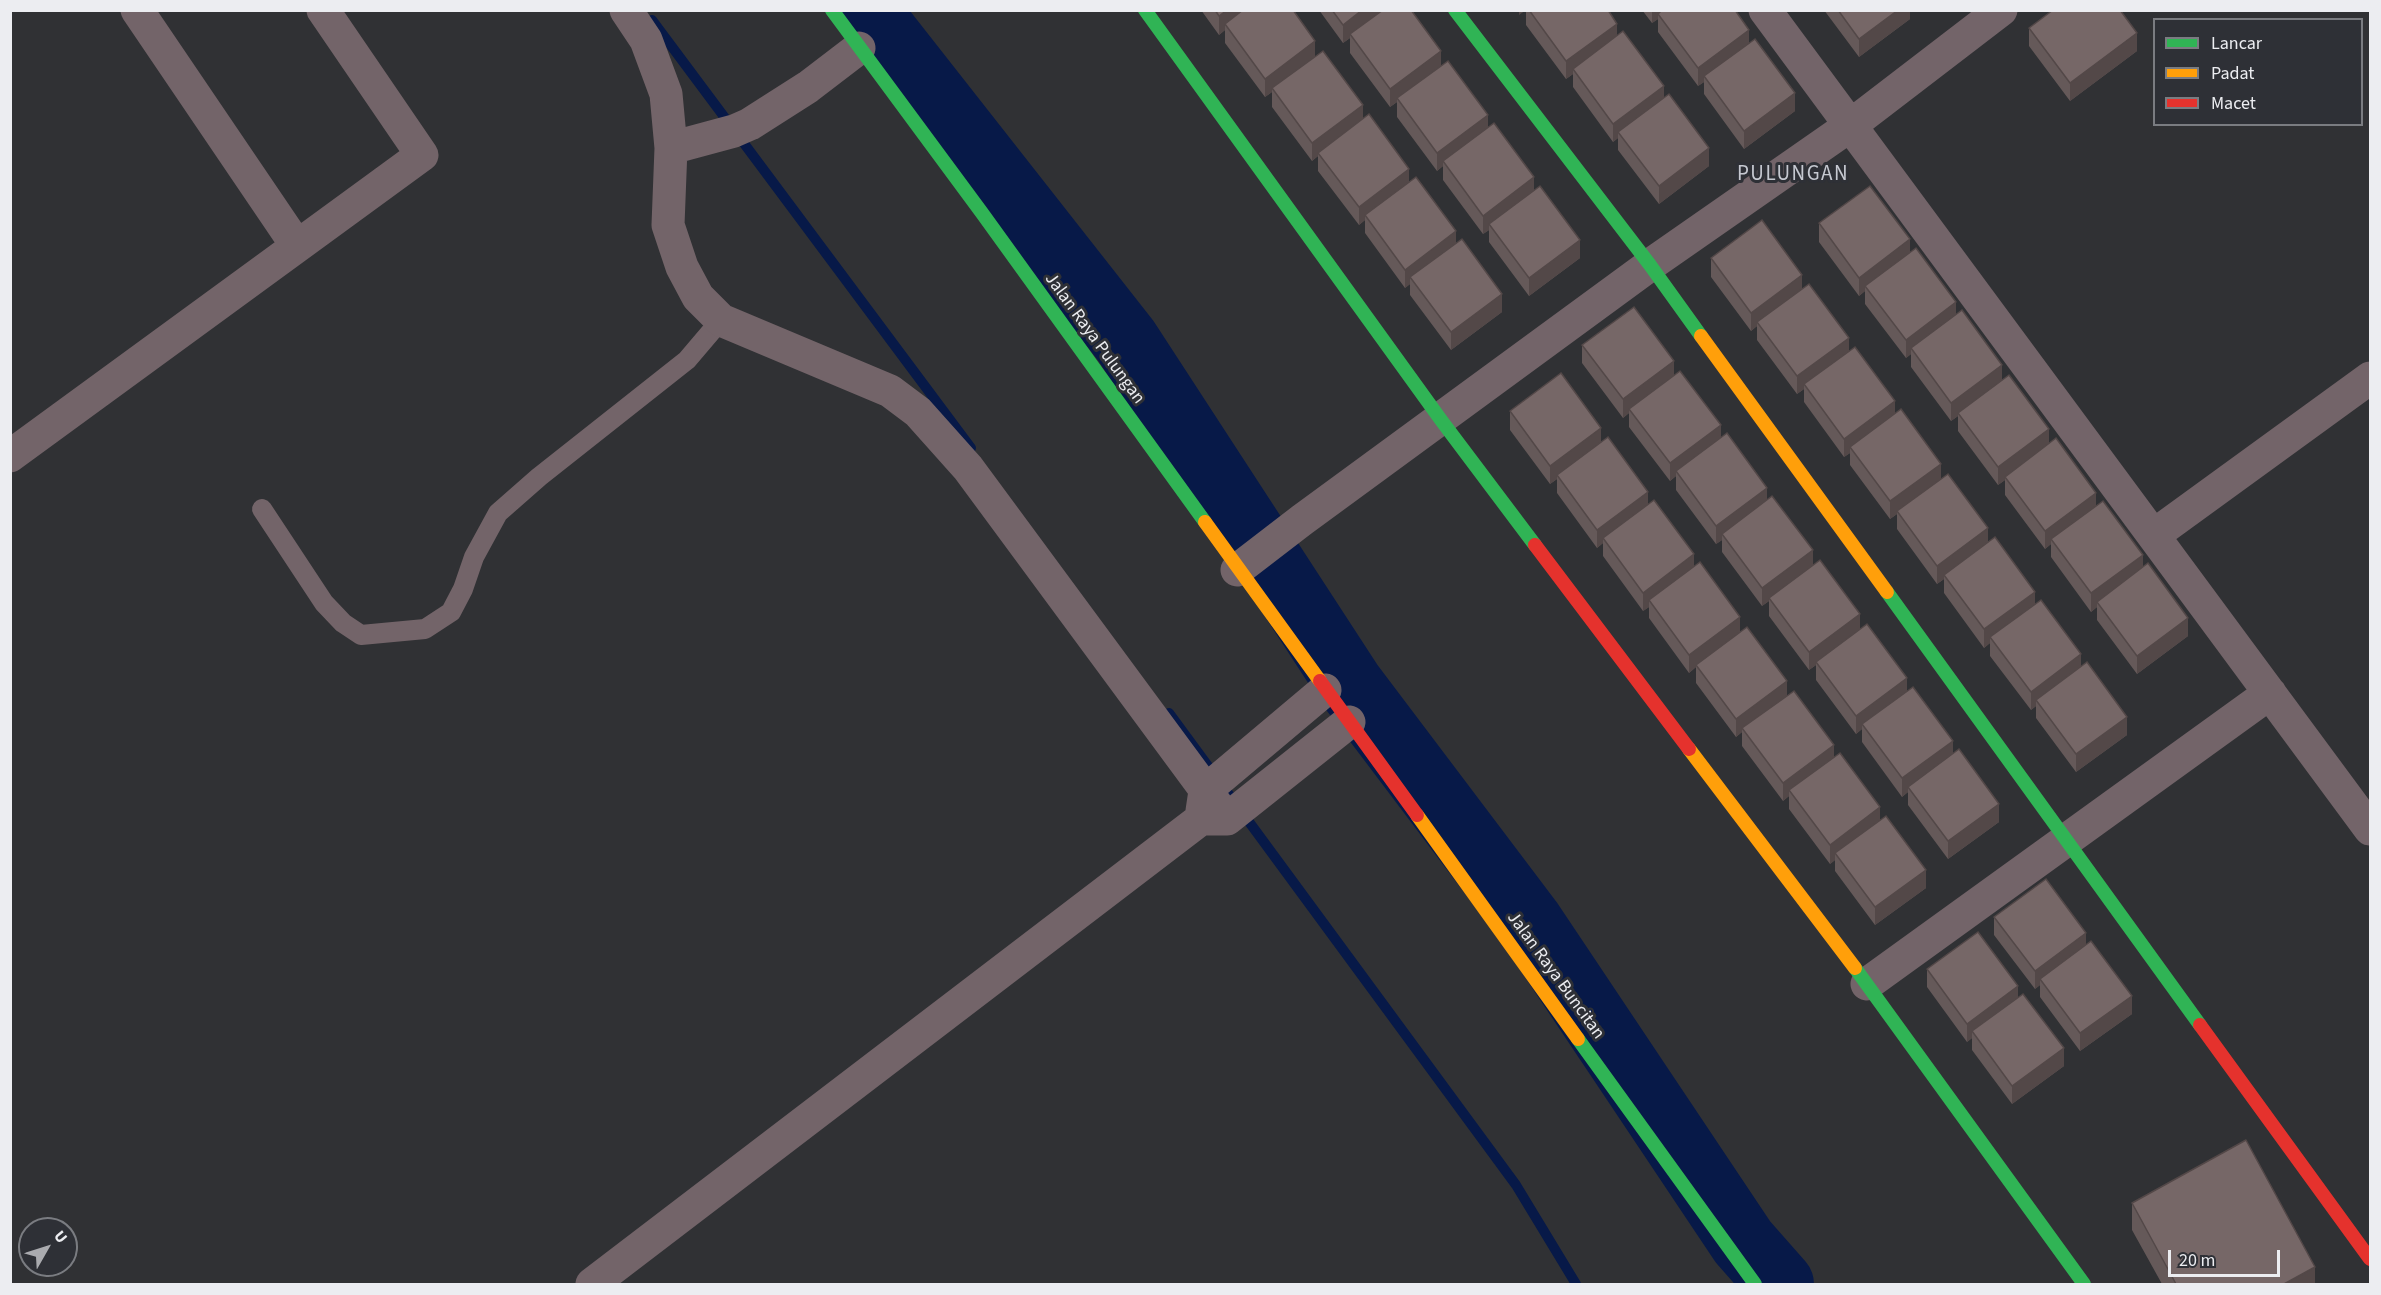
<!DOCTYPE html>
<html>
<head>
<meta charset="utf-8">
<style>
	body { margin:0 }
	#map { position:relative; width:2381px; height:1295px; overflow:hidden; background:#303134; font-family:"Source Sans 3",sans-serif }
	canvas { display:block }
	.frame { position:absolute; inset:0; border:12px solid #ecedf1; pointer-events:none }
	.legend { position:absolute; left:2153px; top:18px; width:210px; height:108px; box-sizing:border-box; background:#2e3036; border:2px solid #7a7c81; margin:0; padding:8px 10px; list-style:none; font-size:18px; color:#ecedf1 }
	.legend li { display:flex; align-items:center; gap:12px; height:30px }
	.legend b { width:30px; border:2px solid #7a7c81 }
	.north { position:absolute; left:18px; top:1217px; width:60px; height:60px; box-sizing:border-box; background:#2e3036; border:2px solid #7a7c81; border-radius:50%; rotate:51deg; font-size:16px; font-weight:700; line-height:24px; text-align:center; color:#ecedf1 }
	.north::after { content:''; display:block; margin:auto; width:21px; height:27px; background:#aaabaf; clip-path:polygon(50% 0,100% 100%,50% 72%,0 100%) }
	.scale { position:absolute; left:2168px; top:1250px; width:112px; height:27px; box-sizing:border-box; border:3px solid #ecedf1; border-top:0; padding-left:8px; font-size:18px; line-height:21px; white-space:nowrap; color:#ecedf1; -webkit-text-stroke:4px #2e3036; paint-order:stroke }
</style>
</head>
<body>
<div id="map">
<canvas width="2381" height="1295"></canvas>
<div class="frame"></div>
<ul class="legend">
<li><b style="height:8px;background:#30b455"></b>Lancar</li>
<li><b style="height:8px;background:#ff9f0a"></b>Padat</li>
<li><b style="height:8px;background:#e5322d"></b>Macet</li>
</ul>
<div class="north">U</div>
<div class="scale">20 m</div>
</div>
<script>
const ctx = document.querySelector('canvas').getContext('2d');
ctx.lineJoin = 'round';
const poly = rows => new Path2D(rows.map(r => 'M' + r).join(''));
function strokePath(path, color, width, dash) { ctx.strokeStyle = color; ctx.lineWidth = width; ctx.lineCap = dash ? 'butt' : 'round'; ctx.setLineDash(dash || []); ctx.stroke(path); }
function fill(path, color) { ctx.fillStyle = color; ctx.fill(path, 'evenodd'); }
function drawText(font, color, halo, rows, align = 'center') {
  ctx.font = font + ' "Source Sans 3",sans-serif'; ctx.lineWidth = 6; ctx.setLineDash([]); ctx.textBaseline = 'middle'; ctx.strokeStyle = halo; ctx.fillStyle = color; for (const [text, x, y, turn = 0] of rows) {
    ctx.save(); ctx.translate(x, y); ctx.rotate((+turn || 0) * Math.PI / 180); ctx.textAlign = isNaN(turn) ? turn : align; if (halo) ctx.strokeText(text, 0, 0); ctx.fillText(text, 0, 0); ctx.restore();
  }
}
const stream = poly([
	[652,20,971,448],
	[1169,713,1516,1185,1576,1284]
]);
const river = poly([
	[866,10,1126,341,1350,685,1529,922,1743,1242,1780,1284]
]);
const lane = poly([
	[262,509,324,603,343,623,361,635,425,629,451,612,463,589,474,557,498,513,539,477,687,360,721,320]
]);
const street = poly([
	[137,10,297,246],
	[626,10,646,40,666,94,671,148,668,225,682,267,698,297,721,320,890,391,918,412,968,468,1227,819],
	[1765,10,2370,829],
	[671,148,734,131,750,124,808,87,859,48],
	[10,456,422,155,323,10],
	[2154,535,2370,378],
	[1237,570,1302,520,1650,265,1851,125,2001,10],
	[1202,811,1205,791,1325,690],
	[1867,984,2270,693],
	[592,1284,1201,819,1227,819,1349,722]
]);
const fast = poly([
	[832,10,982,213,1205,522],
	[1145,10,1441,420,1535,545],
	[1455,10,1650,265,1701,336],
	[1887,592,2200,1025],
	[1855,968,2084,1284],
	[1578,1039,1755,1284]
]);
const slow = poly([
	[1701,336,1887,592],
	[1205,522,1320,681],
	[1689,749,1855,968],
	[1417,815,1578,1039]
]);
const jam = poly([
	[1535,545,1689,749],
	[1320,681,1417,815],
	[2200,1025,2370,1259]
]);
const wall = poly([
	[1201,10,1293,10,1315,56,1456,244,1502,312,1451,350,1410,295,1410,284,1405,288,1365,233,1365,220,1359,225,1318,171,1318,156,1312,161,1272,107,1272,92,1265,97,1225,43,1225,30,1219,35],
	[1319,10,1411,10,1441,65,1534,190,1580,258,1529,296,1489,242,1489,230,1483,234,1443,180,1443,166,1437,171,1397,117,1397,102,1390,107,1350,53,1350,38,1343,43],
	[1526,10,1608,10,1617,36,1664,98,1709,166,1659,204,1618,150,1618,138,1613,142,1573,87,1573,74,1566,79,1526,25],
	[1642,10,1735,10,1749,43,1795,111,1744,149,1704,94,1704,82,1698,86,1658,32,1658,19,1652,23],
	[1824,10,1910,10,1910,19,1859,57],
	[2029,28,2137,51,2070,101,2029,46],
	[1819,223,1910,253,1956,315,2002,380,2143,568,2188,636,2137,674,2097,620,2097,607,2091,612,2051,557,2051,544,2045,549,2005,495,2005,480,1998,485,1958,431,1958,416,1951,421,1911,367,1911,354,1906,358,1865,304,1865,291,1859,296,1819,242],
	[1711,258,1802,289,1895,414,1941,479,2081,666,2127,735,2076,772,2036,718,2036,706,2031,710,1990,656,1990,643,1984,648,1944,593,1944,579,1937,584,1897,529,1897,514,1890,519,1850,465,1850,453,1844,457,1804,402,1804,389,1797,394,1757,340,1757,326,1751,331,1711,277],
	[1582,345,1674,375,1767,500,1813,565,1953,753,1999,822,1948,859,1908,805,1908,792,1902,797,1862,742,1862,729,1856,734,1816,680,1816,665,1809,670,1769,616,1769,601,1762,606,1722,552,1722,540,1716,544,1676,490,1676,476,1670,481,1629,427,1629,413,1623,418,1582,363],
	[1510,411,1601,442,1694,567,1740,632,1880,820,1926,888,1875,925,1835,871,1835,860,1830,864,1789,809,1789,796,1783,801,1742,746,1742,732,1736,737,1696,683,1696,667,1689,673,1649,618,1649,607,1643,611,1603,556,1603,543,1597,548,1557,493,1557,479,1550,484,1510,430],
	[1994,917,2086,945,2132,1014,2080,1051,2040,997,2040,985,2035,989,1994,935],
	[1927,969,2018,998,2064,1066,2012,1104,1972,1050,1972,1038,1967,1042,1927,987],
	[2132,1203,2315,1284,2162,1284,2132,1230]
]);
const shadedWall = poly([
	[1227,10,1251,10,1225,24,1225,30,1219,35,1219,16],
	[1362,10,1387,10,1350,34,1350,38,1343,43,1343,25],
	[1519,10,1526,10,1519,15],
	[1652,10,1669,10,1658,14,1658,19,1652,23],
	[1898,10,1910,10,1910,19,1859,57,1859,39],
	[1617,24,1617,42,1573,69,1573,74,1566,79,1566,61],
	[1749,30,1749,49,1704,76,1704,82,1698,86,1698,68],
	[2137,33,2137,51,2070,101,2070,83],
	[1315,41,1315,59,1272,88,1272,92,1265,97,1265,79],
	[1441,51,1441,70,1397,98,1397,102,1390,107,1390,89],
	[1664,86,1664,104,1618,132,1618,138,1613,142,1613,124],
	[1795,93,1795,111,1744,149,1744,131],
	[1363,105,1363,124,1318,153,1318,156,1312,161,1312,143],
	[1488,115,1488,133,1443,161,1443,166,1437,171,1437,153],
	[1709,148,1709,166,1659,204,1659,186],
	[1409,169,1409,187,1365,215,1365,220,1359,225,1359,207],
	[1534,177,1534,196,1489,224,1489,230,1483,234,1483,216],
	[1456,231,1456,250,1410,277,1410,284,1405,288,1405,270],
	[1910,239,1910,258,1865,286,1865,291,1859,296,1859,278],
	[1580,240,1580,258,1529,296,1529,278],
	[1802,275,1802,293,1757,322,1757,326,1751,331,1751,313],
	[1502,294,1502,312,1451,350,1451,332],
	[1956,302,1956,321,1911,348,1911,354,1906,358,1906,340],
	[1849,338,1849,357,1804,384,1804,389,1797,394,1797,376],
	[1674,361,1674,380,1629,409,1629,413,1623,418,1623,399],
	[2002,365,2002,383,1958,413,1958,416,1951,421,1951,403],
	[1895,401,1895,419,1850,447,1850,453,1844,457,1844,439],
	[1721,425,1721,444,1676,471,1676,476,1670,481,1670,463],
	[1601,428,1601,447,1557,475,1557,479,1550,484,1550,466],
	[2049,429,2049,447,2005,477,2005,480,1998,485,1998,467],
	[1941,464,1941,482,1897,511,1897,514,1890,519,1890,501],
	[1767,488,1767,506,1722,534,1722,540,1716,544,1716,526],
	[1648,492,1648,510,1603,538,1603,543,1597,548,1597,530],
	[2096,493,2096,511,2051,539,2051,544,2045,549,2045,531],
	[1988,528,1988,546,1944,575,1944,579,1937,584,1937,566],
	[1813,550,1813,568,1769,598,1769,601,1762,606,1762,588],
	[1694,554,1694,572,1649,600,1649,607,1643,611,1643,593],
	[2143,555,2143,573,2097,602,2097,607,2091,612,2091,593],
	[2035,592,2035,610,1990,637,1990,643,1984,648,1984,629],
	[1860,614,1860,632,1816,662,1816,665,1809,670,1809,652],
	[1740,617,1740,635,1696,665,1696,667,1689,673,1689,655],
	[2188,618,2188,636,2137,674,2137,656],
	[2081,654,2081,672,2036,700,2036,706,2031,710,2031,692],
	[1907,678,1907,696,1862,724,1862,729,1856,734,1856,716],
	[1787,681,1787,699,1742,728,1742,732,1736,737,1736,719],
	[2127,717,2127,735,2076,772,2076,754],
	[1953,741,1953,759,1908,787,1908,792,1902,797,1902,778],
	[1834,745,1834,763,1789,790,1789,796,1783,801,1783,783],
	[1999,804,1999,822,1948,859,1948,841],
	[1880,807,1880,826,1835,853,1835,860,1830,864,1830,845],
	[1926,870,1926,888,1875,925,1875,907],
	[2086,933,2086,951,2040,979,2040,985,2035,989,2035,971],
	[2018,986,2018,1004,1972,1031,1972,1038,1967,1042,1967,1024],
	[2132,996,2132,1014,2080,1051,2080,1033],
	[2064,1048,2064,1066,2012,1104,2012,1086],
	[2315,1267,2315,1284,2284,1284]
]);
const building = poly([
	[1215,10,1227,10,1219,16,1215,10],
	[1243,10,1293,10,1315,41,1265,79,1225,24,1243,10],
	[1332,10,1362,10,1343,25,1332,10],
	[1383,10,1411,10,1441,51,1390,89,1350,34,1383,10],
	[1529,10,1608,10,1617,24,1566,61,1529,10],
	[1662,10,1735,10,1749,30,1698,68,1658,14,1662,10],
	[1838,10,1898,10,1859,39,1838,10],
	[2053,10,2120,10,2137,33,2070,83,2029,28,2053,10],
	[1623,31,1664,86,1613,124,1573,69,1623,31],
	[1755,39,1795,93,1744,131,1704,76,1755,39],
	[1323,51,1363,105,1312,143,1272,88,1323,51],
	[1448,61,1488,115,1437,153,1397,98,1448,61],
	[1669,94,1709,148,1659,186,1618,132,1669,94],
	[1369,114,1409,169,1359,207,1318,153,1369,114],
	[1494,123,1534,177,1483,216,1443,161,1494,123],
	[1416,177,1456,231,1405,270,1365,215,1416,177],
	[1540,186,1580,240,1529,278,1489,224,1540,186],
	[1870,186,1910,239,1859,278,1819,223,1870,186],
	[1762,220,1802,275,1751,313,1711,258,1762,220],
	[1462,239,1502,294,1451,332,1410,277,1462,239],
	[1916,248,1956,302,1906,340,1865,286,1916,248],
	[1809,284,1849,338,1797,376,1757,322,1809,284],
	[1634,307,1674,361,1623,399,1582,345,1634,307],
	[1962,310,2002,365,1951,403,1911,348,1962,310],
	[1855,347,1895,401,1844,439,1804,384,1855,347],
	[1680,371,1721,425,1670,463,1629,409,1680,371],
	[1561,373,1601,428,1550,466,1510,411,1561,373],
	[2009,375,2049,429,1998,467,1958,413,2009,375],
	[1901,409,1941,464,1890,501,1850,447,1901,409],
	[1727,433,1767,488,1716,526,1676,471,1727,433],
	[1608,437,1648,492,1597,530,1557,475,1608,437],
	[2056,438,2096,493,2045,531,2005,477,2056,438],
	[1948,474,1988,528,1937,566,1897,511,1948,474],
	[1772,496,1813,550,1762,588,1722,534,1772,496],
	[1654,500,1694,554,1643,593,1603,538,1654,500],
	[2103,501,2143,555,2091,593,2051,539,2103,501],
	[1995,537,2035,592,1984,629,1944,575,1995,537],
	[1820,560,1860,614,1809,652,1769,598,1820,560],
	[1700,562,1740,617,1689,655,1649,600,1700,562],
	[2148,563,2188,618,2137,656,2097,602,2148,563],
	[2041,600,2081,654,2031,692,1990,637,2041,600],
	[1867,624,1907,678,1856,716,1816,662,1867,624],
	[1747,627,1787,681,1736,719,1696,665,1747,627],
	[2087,662,2127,717,2076,754,2036,700,2087,662],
	[1913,687,1953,741,1902,778,1862,724,1913,687],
	[1794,691,1834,745,1783,783,1742,728,1794,691],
	[1959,749,1999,804,1948,841,1908,787,1959,749],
	[1840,753,1880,807,1830,845,1789,790,1840,753],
	[1886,816,1926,870,1875,907,1835,853,1886,816],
	[2046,879,2086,933,2035,971,1994,917,2046,879],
	[1978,932,2018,986,1967,1024,1927,969,1978,932],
	[2091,941,2132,996,2080,1033,2040,979,2091,941],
	[2023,994,2064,1048,2012,1086,1972,1031,2023,994],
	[2246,1140,2315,1267,2284,1284,2176,1284,2132,1203,2246,1140]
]);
const streetNames = [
	["Jalan Raya Pulungan",1094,339,54],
	["Jalan Raya Buncitan",1555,976,54]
];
const quarterNames = [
	["PULUNGAN",1793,175]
];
strokePath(stream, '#071948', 10);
strokePath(river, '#071948', 68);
strokePath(lane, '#736469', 20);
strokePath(street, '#736469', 33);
strokePath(fast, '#30b455', 14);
strokePath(slow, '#ff9f0a', 14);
strokePath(jam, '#e5322d', 14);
fill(wall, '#655959');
fill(shadedWall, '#534848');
fill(building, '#766767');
strokePath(building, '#534848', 1.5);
drawText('18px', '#ecedf1', '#2e3036', streetNames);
ctx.letterSpacing = '1.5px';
drawText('21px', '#c6c9d1', '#2e3036', quarterNames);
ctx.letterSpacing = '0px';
</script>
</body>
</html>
